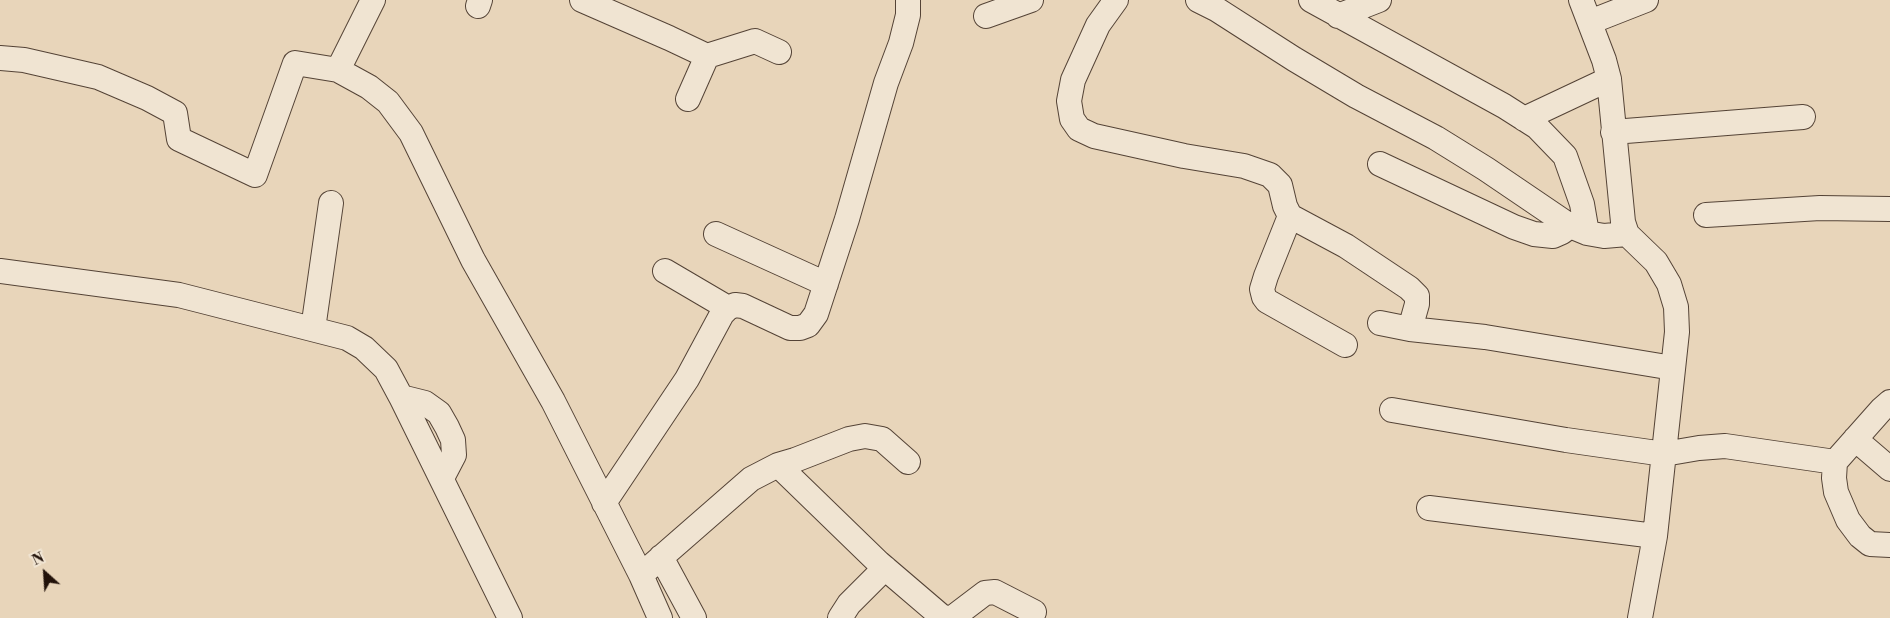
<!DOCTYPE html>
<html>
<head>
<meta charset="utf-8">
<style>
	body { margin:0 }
	#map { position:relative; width:1890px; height:618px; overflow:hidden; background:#e8d5ba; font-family:"Libre Bodoni",serif }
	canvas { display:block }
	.north { position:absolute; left:20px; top:548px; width:50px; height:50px; -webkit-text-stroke:4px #f0e4d2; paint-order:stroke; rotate:334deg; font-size:14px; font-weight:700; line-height:20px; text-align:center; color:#22120a }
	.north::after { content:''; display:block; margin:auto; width:18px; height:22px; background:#22120a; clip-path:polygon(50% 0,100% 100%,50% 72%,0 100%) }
</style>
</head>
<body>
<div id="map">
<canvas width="1890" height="618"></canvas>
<div class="north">N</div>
</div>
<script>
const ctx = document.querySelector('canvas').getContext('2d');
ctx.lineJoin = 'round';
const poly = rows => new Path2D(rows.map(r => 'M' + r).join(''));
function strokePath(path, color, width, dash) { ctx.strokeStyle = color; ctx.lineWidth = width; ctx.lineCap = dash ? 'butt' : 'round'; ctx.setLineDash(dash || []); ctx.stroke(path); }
const minor = poly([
	[582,0,669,38,707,56,755,41,779,52],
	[1116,0,1098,25,1073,80,1069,101,1072,119,1079,129,1094,136,1184,156,1244,166,1270,175,1280,185,1285,206,1290,216,1346,246,1409,288,1417,296,1417,304,1410,329],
	[1198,0,1216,9,1294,59,1356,96,1436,138,1486,169,1570,226,1587,233,1604,236,1627,234],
	[1311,0,1504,106,1537,127,1565,156,1582,204,1587,233],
	[1581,0,1604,60,1609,79,1623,222,1627,234,1656,262,1669,284,1676,307,1677,332,1655,536,1640,618],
	[478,6,480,0],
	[986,16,1031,0],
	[1338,16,1379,0],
	[1590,22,1646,0],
	[0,58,24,60,98,77,147,98,175,113,179,139,255,175,295,63,338,70,369,87,388,102,411,133,473,260,553,401,641,575,660,618],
	[338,70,373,0],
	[688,99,707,56],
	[1524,119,1609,79],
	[1613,132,1803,117],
	[1380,164,1514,227,1534,234,1553,236,1562,232,1570,226],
	[1706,215,1820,208,1890,209],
	[1290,216,1266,276,1262,289,1264,297,1267,301,1345,345],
	[716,234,826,284],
	[0,271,179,295,347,338,364,348,386,369,401,397,510,618],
	[665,271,728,308],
	[1380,323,1410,329,1485,337,1673,368],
	[313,329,331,203],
	[401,397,425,403,439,413,447,427,453,440,454,455,442,478],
	[1890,402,1882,409,1835,462,1834,478,1836,492,1848,520,1860,536,1870,544,1890,545],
	[1392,410,1566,440,1664,454,1699,448,1725,446,1835,462],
	[1855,439,1890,469],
	[778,465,879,563,941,616,946,618],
	[604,503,687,379,722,314,728,308,735,305,743,306,790,328,800,328,808,325,816,314,847,219,886,83,901,43,908,15,908,0],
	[1429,508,1655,536],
	[661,557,694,618],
	[641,575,751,479,778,465,795,460,849,439,865,436,882,439,908,462],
	[840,618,849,604,885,568],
	[952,618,985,593,995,592,1034,612]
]);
strokePath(minor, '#544336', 26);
strokePath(minor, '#f0e4d2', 24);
</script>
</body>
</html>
